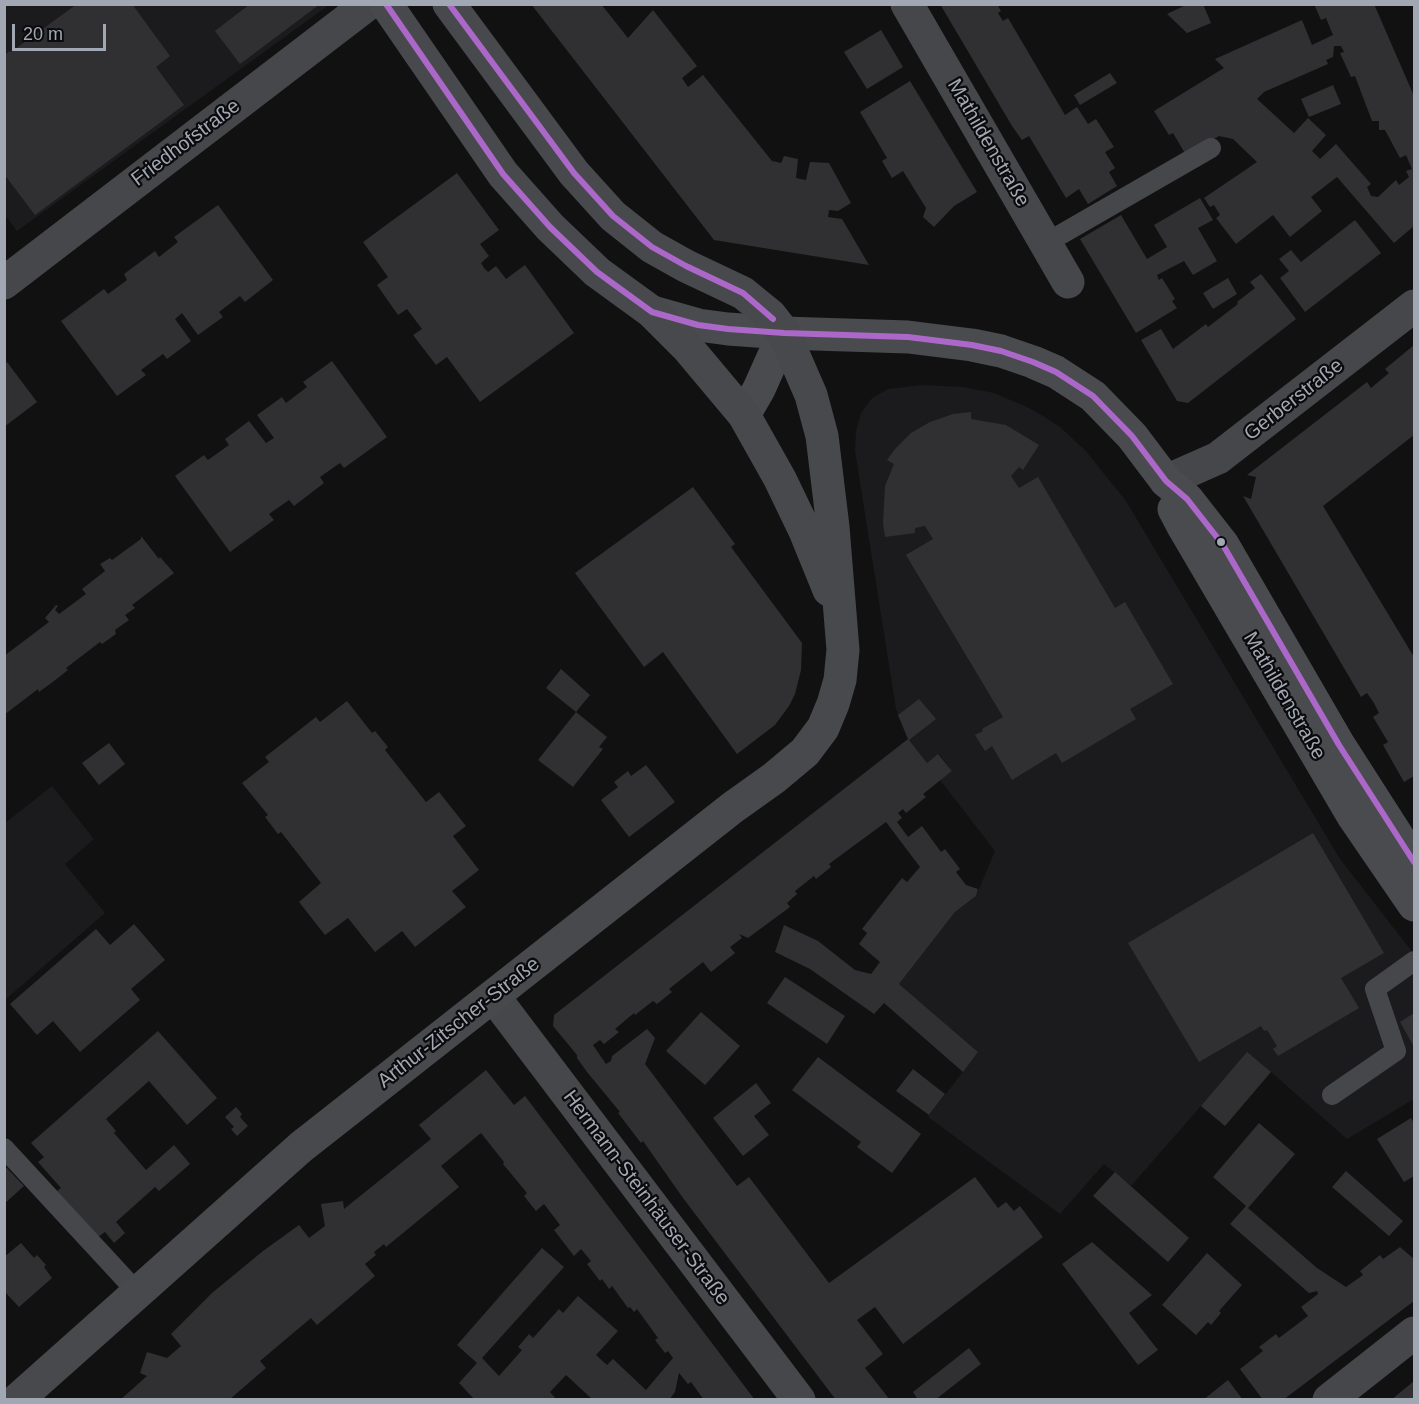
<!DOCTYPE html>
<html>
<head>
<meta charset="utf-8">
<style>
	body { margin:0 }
	#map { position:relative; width:1419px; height:1404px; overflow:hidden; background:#111; font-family:Helvetica,sans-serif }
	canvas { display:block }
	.frame { position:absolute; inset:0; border:6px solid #a1a8b3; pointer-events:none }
	.scale { position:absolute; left:12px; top:24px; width:94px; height:27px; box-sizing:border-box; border:3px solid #a1a8b3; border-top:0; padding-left:8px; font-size:18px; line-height:21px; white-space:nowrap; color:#a1a8b3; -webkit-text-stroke:4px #0b0b0d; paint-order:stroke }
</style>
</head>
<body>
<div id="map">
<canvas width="1419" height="1404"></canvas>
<div class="frame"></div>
<div class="scale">20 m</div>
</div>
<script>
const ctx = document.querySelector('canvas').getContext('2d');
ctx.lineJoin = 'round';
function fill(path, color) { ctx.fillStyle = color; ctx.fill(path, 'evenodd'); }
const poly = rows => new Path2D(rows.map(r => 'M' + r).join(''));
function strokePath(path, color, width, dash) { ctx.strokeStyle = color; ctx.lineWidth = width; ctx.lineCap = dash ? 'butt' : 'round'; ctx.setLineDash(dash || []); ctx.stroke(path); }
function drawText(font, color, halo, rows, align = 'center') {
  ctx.font = font + ' Helvetica,sans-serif'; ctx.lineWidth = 4.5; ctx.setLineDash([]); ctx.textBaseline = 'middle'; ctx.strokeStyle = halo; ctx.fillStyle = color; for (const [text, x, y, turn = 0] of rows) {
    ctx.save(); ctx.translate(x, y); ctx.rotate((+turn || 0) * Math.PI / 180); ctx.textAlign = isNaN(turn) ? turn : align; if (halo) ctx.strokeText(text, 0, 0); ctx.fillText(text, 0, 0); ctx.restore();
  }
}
const built = poly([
	[4,5,329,5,17,231,5,215],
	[923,385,963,387,994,393,1027,407,1043,416,1060,427,1085,450,1126,501,1340,859,1414,954,1414,1099,1347,1139,1271,1072,1201,1106,1131,1186,1104,1164,1060,1214,928,1117,978,1052,899,984,955,912,976,896,995,851,940,780,952,771,939,754,927,763,908,739,896,709,855,451,856,431,861,413,872,398,888,389],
	[52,786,94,839,65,864,105,913,5,1000,5,823]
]);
const building = poly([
	[77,4,132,4,170,56,156,67,184,105,35,215,4,174,4,55,10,51,11,52],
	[250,4,320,4,240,64,215,31],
	[531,4,601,4,628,38,653,10,697,66,682,78,688,87,703,75,772,161,781,163,784,156,798,159,796,178,806,180,810,162,829,163,851,203,838,211,829,210,828,217,842,219,869,265,714,240],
	[940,4,997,4,1001,11,998,13,1003,21,1008,18,1065,115,1077,107,1088,124,1096,119,1114,147,1105,152,1115,168,1109,172,1117,186,1088,204,1079,189,1066,198,1029,136,1022,140,1012,126],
	[1188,4,1203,4,1211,23,1187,33,1167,14],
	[1314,4,1374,4,1414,96,1414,226,1394,243,1337,177,1311,197,1322,211,1290,237,1273,215,1236,244,1216,218,1220,215,1214,205,1210,207,1204,198,1257,162,1233,139,1219,136,1186,155,1173,133,1169,135,1154,111,1224,68,1215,59,1302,20,1312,45,1333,35,1326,18,1321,20],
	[1334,46,1341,46,1344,52,1340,53,1351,77,1355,76,1372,121,1379,121,1379,130,1385,130,1400,158,1406,155,1412,169,1406,171,1409,177,1399,185,1396,180,1378,197,1371,196,1367,187,1371,184,1336,144,1320,159,1312,151,1326,135,1308,118,1294,133,1257,99,1264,92,1328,64,1326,60,1333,57],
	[881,30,903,67,867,89,844,52],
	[1110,73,1117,83,1080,105,1074,95],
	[910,81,977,192,954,206,934,227,923,217,926,208,903,171,892,178,882,161,887,158,860,112],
	[1333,85,1341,104,1309,117,1301,99],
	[457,173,499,230,480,244,489,256,481,263,484,268,488,272,496,266,506,279,525,265,574,333,480,402,447,357,436,365,413,335,422,329,407,309,398,315,377,285,388,277,363,242],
	[1200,198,1213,220,1198,228,1217,261,1193,275,1184,261,1157,275,1159,280,1162,278,1175,299,1172,301,1177,308,1136,333,1080,239,1121,215,1147,259,1167,247,1154,225],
	[218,205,273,280,245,302,240,296,219,312,223,317,198,335,182,313,175,319,191,341,167,359,163,354,141,370,146,375,117,396,61,321,104,289,108,294,127,280,124,274,155,251,159,257,178,242,174,237],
	[1355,220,1381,253,1305,312,1280,278,1289,271,1279,259,1291,250,1301,262],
	[1261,274,1296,319,1188,403,1177,401,1141,340,1161,329,1173,349,1206,324,1208,327,1238,304,1237,302,1255,288,1250,282],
	[1228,278,1237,294,1213,309,1203,293],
	[1414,345,1414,435,1323,506,1414,657,1414,776,1404,782,1383,745,1388,742,1373,717,1379,713,1374,703,1367,693,1361,697,1243,496,1251,499,1256,477,1247,475,1367,382,1371,388,1389,373,1385,369],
	[332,361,387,437,344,468,340,463,320,477,324,483,294,506,289,500,269,514,274,520,230,552,175,476,204,455,208,460,229,445,225,439,249,421,266,443,274,438,257,415,282,397,286,403,307,387,303,382],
	[7,362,37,402,4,427,4,364],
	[971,412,971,419,1006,425,1039,445,1023,470,1019,467,1011,476,1019,488,1038,477,1115,608,1125,602,1173,684,1130,709,1136,719,1062,763,1056,753,1012,780,992,746,985,751,975,735,983,731,982,729,1003,717,906,555,933,539,925,526,915,528,915,533,885,537,883,523,885,486,894,464,887,460,895,449,911,433,930,422,953,414],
	[693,487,735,544,731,547,802,643,801,670,795,694,789,706,775,725,737,754,663,652,644,667,575,573],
	[141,536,159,559,160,557,174,573,132,605,135,608,125,615,129,620,115,630,116,634,102,644,100,642,66,668,68,670,54,681,39,692,38,689,4,715,4,656,49,622,45,618,56,605,58,606,55,610,59,614,86,594,82,589,105,571,100,564,110,558,112,560,141,539],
	[561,669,590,695,576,712,546,688],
	[919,699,936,719,909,740,927,763,938,754,952,771,923,794,926,797,906,813,903,809,898,813,902,818,897,822,908,837,922,826,941,852,945,849,960,869,956,872,966,885,978,889,976,896,955,912,899,984,978,1052,963,1072,884,1003,874,1014,810,969,775,952,784,925,818,941,855,970,871,974,880,962,859,944,867,933,862,929,902,878,907,882,920,867,886,822,829,864,831,867,816,879,814,876,795,891,797,894,787,903,790,907,748,938,739,934,742,938,730,947,735,953,711,972,703,962,669,989,672,992,657,1004,653,1001,635,1015,634,1013,615,1029,619,1032,604,1044,600,1040,593,1045,606,1064,611,1061,612,1056,647,1029,655,1038,645,1064,737,1186,749,1177,829,1283,975,1177,998,1208,1006,1202,1014,1211,1020,1206,1043,1237,903,1344,875,1307,857,1320,883,1354,865,1368,890,1400,836,1400,683,1198,643,1141,641,1143,618,1113,620,1112,587,1072,577,1058,577,1055,553,1026,554,1015,908,739,898,715],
	[347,701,372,733,375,731,388,747,385,750,426,802,439,792,466,826,453,836,479,870,452,891,466,907,415,947,402,931,375,952,348,918,325,935,299,902,321,883,281,832,278,834,265,817,268,815,242,783,269,762,265,757,316,717,320,722],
	[576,712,607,737,599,747,603,749,573,787,538,760],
	[109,743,125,764,99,785,82,763],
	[646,765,675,802,629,837,601,800,618,787,614,782,628,771,631,776],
	[1313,833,1384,953,1341,978,1359,1008,1278,1056,1273,1049,1277,1046,1267,1030,1264,1031,1261,1026,1199,1062,1128,943],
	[134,924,165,960,131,989,140,1000,80,1052,53,1021,37,1035,10,1004,96,929,110,945],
	[785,977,845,1016,827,1044,767,1003],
	[701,1012,740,1046,705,1085,666,1051],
	[1414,1013,1414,1047,1400,1022],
	[158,1031,217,1098,187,1125,149,1081,106,1119,116,1131,114,1133,146,1170,174,1145,190,1164,159,1191,155,1187,116,1222,125,1233,114,1243,105,1232,98,1237,57,1191,61,1188,38,1162,44,1157,31,1143],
	[1247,1052,1271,1072,1225,1126,1201,1106],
	[818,1057,921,1134,892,1173,857,1147,861,1142,792,1090],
	[913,1069,945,1094,929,1115,896,1091],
	[486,1070,514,1105,525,1096,755,1400,704,1400,691,1382,688,1384,679,1373,675,1392,669,1400,593,1400,566,1375,550,1392,557,1400,475,1400,459,1383,477,1363,457,1345,542,1248,564,1267,482,1358,499,1376,522,1350,518,1347,529,1334,533,1338,559,1309,563,1313,578,1296,618,1331,596,1355,607,1365,613,1359,646,1390,673,1358,668,1351,665,1353,655,1340,658,1338,637,1309,634,1312,630,1307,628,1308,612,1286,609,1289,602,1279,600,1281,587,1264,591,1261,581,1249,574,1256,554,1230,560,1225,544,1204,536,1211,524,1196,527,1193,503,1164,504,1162,481,1133,441,1166,459,1187,386,1247,384,1244,374,1252,376,1255,365,1264,375,1276,317,1325,311,1318,260,1361,266,1368,229,1400,120,1400,147,1376,140,1373,147,1352,167,1358,181,1346,171,1334,212,1293,263,1251,299,1225,309,1238,325,1226,321,1204,343,1201,344,1209,431,1139,419,1125],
	[756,1083,771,1103,754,1116,769,1135,743,1156,713,1118],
	[236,1107,242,1114,240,1117,248,1126,237,1136,231,1129,234,1127,225,1117],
	[1411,1118,1414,1123,1414,1176,1404,1182,1377,1139],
	[1259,1123,1295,1154,1248,1208,1317,1268,1346,1287,1363,1275,1360,1271,1380,1255,1383,1259,1400,1247,1414,1259,1414,1301,1283,1400,1263,1400,1240,1369,1263,1351,1259,1347,1276,1334,1279,1338,1308,1316,1301,1307,1318,1294,1317,1291,1309,1293,1230,1224,1246,1206,1213,1177],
	[4,1165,24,1186,4,1204],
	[1346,1171,1403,1221,1389,1236,1332,1187],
	[1115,1172,1189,1238,1168,1262,1093,1196],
	[1092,1242,1152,1295,1129,1313,1158,1350,1138,1365,1062,1264],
	[21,1243,34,1258,37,1255,46,1265,44,1267,52,1278,19,1307,4,1291,4,1257],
	[1207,1253,1242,1285,1219,1311,1221,1313,1211,1325,1208,1322,1196,1335,1162,1305],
	[969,1348,981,1364,935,1400,918,1400,913,1392],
	[1228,1380,1243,1400,1203,1400],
	[1414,1381,1414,1400,1391,1400]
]);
const lane = poly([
	[1046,243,1211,148],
	[1332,1095,1396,1051,1375,989,1414,961],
	[4,1148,137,1292]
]);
const street = poly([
	[907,4,1068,282],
	[4,283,368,4],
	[1166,481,1218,458,1414,306],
	[494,997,799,1400],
	[1329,1400,1414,1333]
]);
const secondary = poly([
	[652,312,698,325,728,329,784,333,908,337,972,345,1001,351,1033,362,1056,372,1093,396,1132,436,1166,481,1187,499,1223,545,1339,745,1414,862],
	[744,415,759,389,784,333],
	[1174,509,1184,528,1353,816,1414,905]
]);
const primary = poly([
	[386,4,503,174,550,227,597,272,652,312,687,347,744,415,780,479,805,531,829,590],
	[17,1400,301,1147,732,808,774,778,805,752,823,728,833,704,840,680,843,650,833,527,822,436,811,395,784,333,770,315,743,293,686,266,652,247,613,216,574,173,449,4]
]);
const bus1 = poly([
	[386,4,503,174,550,227,597,272,652,312,698,325,728,329,784,333,908,337,972,345,1001,351,1033,362,1056,372,1093,396,1132,436,1166,481,1187,499,1223,545,1339,745,1414,862],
	[449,4,574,173,613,216,652,247,686,266,743,293,773,319]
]);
const markers = [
	[1221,542,5,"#a1a8b3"]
];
const streetNames = [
	["Friedhofstraße",186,143,-37],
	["Mathildenstraße",988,143,60],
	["Gerberstraße",1294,400,-38],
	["Mathildenstraße",1284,696,60],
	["Arthur-Zitscher-Straße",459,1023,-38],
	["Hermann-Steinhäuser-Straße",646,1198,53]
];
fill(built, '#1b1b1d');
fill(building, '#303032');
strokePath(lane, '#45474a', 20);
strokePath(street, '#45474a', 33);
strokePath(secondary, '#494b4e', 33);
strokePath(primary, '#47494c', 33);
strokePath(bus1, '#ac68c9', 6);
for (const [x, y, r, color] of markers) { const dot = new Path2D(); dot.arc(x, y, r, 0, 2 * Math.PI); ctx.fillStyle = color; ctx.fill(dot); strokePath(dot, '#0b0b0d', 2); }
drawText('20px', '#a1a8b3', '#0b0b0d', streetNames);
</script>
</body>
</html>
